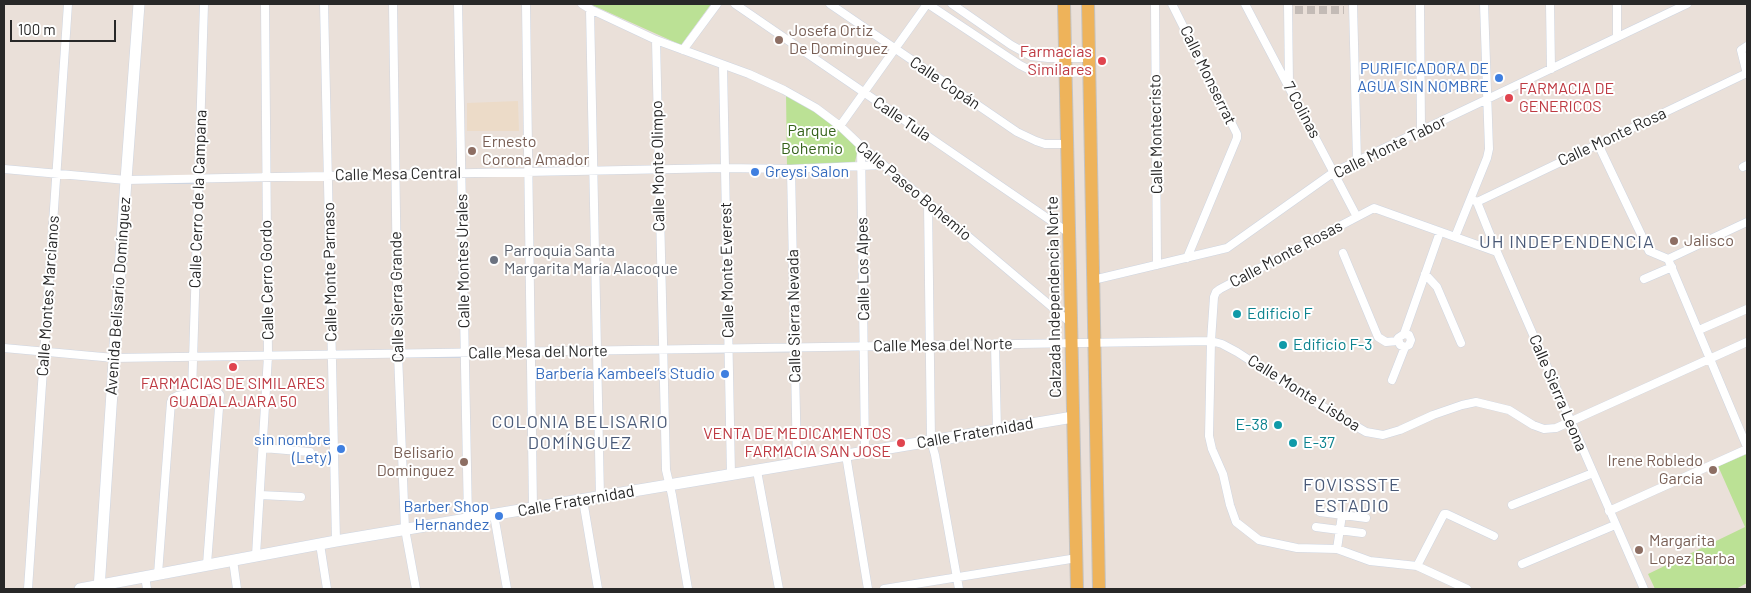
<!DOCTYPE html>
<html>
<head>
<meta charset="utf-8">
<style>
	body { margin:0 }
	#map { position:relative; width:1751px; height:593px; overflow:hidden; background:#eae0d9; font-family:Barlow,sans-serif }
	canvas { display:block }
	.frame { position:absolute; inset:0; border:5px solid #282828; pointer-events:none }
	.scale { position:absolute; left:10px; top:20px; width:106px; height:22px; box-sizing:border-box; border:2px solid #282828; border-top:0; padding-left:6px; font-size:15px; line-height:18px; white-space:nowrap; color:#282828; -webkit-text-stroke:4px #fff; paint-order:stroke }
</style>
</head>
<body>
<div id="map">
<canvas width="1751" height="593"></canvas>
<div class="frame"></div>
<div class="scale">100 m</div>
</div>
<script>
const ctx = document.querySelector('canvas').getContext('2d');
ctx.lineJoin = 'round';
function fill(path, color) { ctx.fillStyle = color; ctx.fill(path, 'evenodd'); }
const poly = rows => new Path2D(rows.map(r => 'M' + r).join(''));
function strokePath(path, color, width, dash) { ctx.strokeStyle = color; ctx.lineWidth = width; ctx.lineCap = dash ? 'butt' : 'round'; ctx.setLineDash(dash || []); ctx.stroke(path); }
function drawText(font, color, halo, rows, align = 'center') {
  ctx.font = font + ' Barlow,sans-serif'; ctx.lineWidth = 4; ctx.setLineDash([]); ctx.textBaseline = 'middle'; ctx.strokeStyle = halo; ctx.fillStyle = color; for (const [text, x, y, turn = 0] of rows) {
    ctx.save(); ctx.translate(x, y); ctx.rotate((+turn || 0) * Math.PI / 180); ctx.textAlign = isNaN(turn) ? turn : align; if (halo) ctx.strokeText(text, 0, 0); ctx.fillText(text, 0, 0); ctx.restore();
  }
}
const education = poly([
	[518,101,519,131,467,131,467,103]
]);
const green = poly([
	[590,4,711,4,681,45],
	[786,93,819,112,839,128,858,149,855,162,844,165,787,167],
	[1747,454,1747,583,1736,589,1655,589,1648,574,1745,527,1718,466]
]);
const streetTunnel = poly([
	[1295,10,1344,10]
]);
const street = poly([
	[324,4,336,541],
	[393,4,398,354,405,529,416,589],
	[458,4,468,519],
	[526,4,533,508],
	[582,4,590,9,656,40,749,74,784,90,816,108,840,126,861,146,1071,323],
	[735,4,1069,233],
	[830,4,1017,132,1036,141,1045,144,1068,144],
	[928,4,1020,65,1032,71,1066,73,1090,72],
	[952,4,1011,45,1031,56,1048,58,1089,58],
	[1155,4,1157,265],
	[1172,4,1237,134,1237,138,1187,258],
	[1245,4,1357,217],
	[1288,4,1289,84],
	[1353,4,1357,161],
	[1420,4,1421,131],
	[1550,4,1551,69],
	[1617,4,1617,37],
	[590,9,600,497],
	[656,40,666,470,672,495,688,589],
	[1747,46,1741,50,1747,74],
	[683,50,717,4],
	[723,65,731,475],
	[840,126,927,4],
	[1598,144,1649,251,1668,259,1747,447],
	[861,146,865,452],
	[1743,167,1747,165],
	[4,169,126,180,725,168,791,169,883,165],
	[791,169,797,464],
	[1471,199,1477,202,1497,252,1644,589],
	[1477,202,1747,73],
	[928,203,931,441,935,455,959,589],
	[1455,237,1487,158,1489,149,1484,4],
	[1343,253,1378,337,1386,342,1398,341],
	[1668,259,1747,222],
	[1425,274,1437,287,1461,343],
	[1644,279,1672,267],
	[1093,280,1227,248,1334,172,1687,4],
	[1699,330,1747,309],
	[1404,334,1409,335,1411,340,1409,345,1405,347,1400,345,1398,338,1404,334,1440,232],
	[995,344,997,430],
	[4,348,114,358,1211,341,1222,344,1237,352,1308,398,1366,432,1383,435,1400,430,1433,415,1462,405,1476,402,1509,410,1533,425,1544,429,1556,428,1747,342],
	[1392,380,1405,347],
	[192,393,204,4],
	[263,448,310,452],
	[846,455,868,589],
	[757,471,779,589],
	[260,495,301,497],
	[583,500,598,589],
	[1512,505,1593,473],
	[1609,511,1747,449],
	[1320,512,1366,518],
	[494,515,507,589],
	[1316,527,1362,533],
	[320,544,327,589],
	[1337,549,1342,515],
	[256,555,268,356,265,4],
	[233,560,237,589],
	[1522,564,1615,525],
	[1417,566,1444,514,1447,514,1494,536],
	[158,574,171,402,173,398,177,396,215,389,220,395,207,564],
	[145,576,147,589],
	[28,589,68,4],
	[884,589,1077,558],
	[1467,589,1417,566,1370,561,1337,549,1297,548,1259,540,1236,522,1230,505,1223,474,1212,449,1209,436,1211,341,1214,297,1216,292,1220,289,1374,208,1497,252]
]);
const secondary = poly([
	[80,589,336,541,1073,417],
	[99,589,126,180,139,4]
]);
const primary = poly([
	[1064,4,1077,589],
	[1088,4,1099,589]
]);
const markers = [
	[779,40,5,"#8d6e63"],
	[1102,61,5,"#e0444e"],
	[1499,78,5,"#3f7fe0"],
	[1509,98,5,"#e0444e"],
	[472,151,5,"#8d6e63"],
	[755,172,5,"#3f7fe0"],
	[1674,241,5,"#8d6e63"],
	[494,260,5,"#6b7280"],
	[1237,314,5,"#0f9aa8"],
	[1283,345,5,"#0f9aa8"],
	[233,367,5,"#e0444e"],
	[725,374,5,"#3f7fe0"],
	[1278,425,5,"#0f9aa8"],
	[901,443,5,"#e0444e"],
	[1293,443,5,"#0f9aa8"],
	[341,449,5,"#3f7fe0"],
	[464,462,5,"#8d6e63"],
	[1713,470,5,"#8d6e63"],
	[499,516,5,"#3f7fe0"],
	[1639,550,5,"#8d6e63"]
];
const educationNames = [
	["Josefa Ortiz",789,31],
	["De Dominguez",789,49],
	["Ernesto",482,142],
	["Corona Amador",482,160],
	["Jalisco",1684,241],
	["Belisario",454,453,"right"],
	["Dominguez",454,471,"right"],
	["Irene Robledo",1703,461,"right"],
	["Garcia",1703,479,"right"],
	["Margarita",1649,541],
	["Lopez Barba",1649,559]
];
const healthNames = [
	["Farmacias",1092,52],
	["Similares",1092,70],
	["FARMACIA DE",1519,89,"left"],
	["GENERICOS",1519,107,"left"],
	["FARMACIAS DE SIMILARES",233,384,"center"],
	["GUADALAJARA 50",233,402,"center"],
	["VENTA DE MEDICAMENTOS",891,434],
	["FARMACIA SAN JOSE",891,452]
];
const shopNames = [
	["PURIFICADORA DE",1489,69],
	["AGUA SIN NOMBRE",1489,87],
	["Greysi Salon",765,172,"left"],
	["Barbería Kambeel’s Studio",715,374],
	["sin nombre",331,440],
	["(Lety)",331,458],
	["Barber Shop",489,507],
	["Hernandez",489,525]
];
const streetNames = [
	["Calle Monserrat",1208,75,64],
	["Calle Copán",945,83,34],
	["7 Colinas",1302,110,62],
	["Calle Tula",902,119,34],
	["Calle Montecristo",1156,134,-91],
	["Calle Monte Rosa",1612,137,-25],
	["Calle Monte Tabor",1390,147,-26],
	["Calle Monte Olimpo",658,166,-91],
	["Calle Mesa Central",398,174,-1],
	["Calle Paseo Bohemio",914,191,40],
	["Calle Cerro de la Campana",198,199,-88],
	["Calle Monte Rosas",1286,254,-28],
	["Calle Montes Urales",463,261,-91],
	["Calle Los Alpes",863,269,-91],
	["Calle Monte Everest",727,270,-91],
	["Calle Monte Parnaso",330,272,-91],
	["Calle Cerro Gordo",267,280,-91],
	["Calle Montes Marcianos",48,296,-86],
	["Avenida Belisario Domínguez",118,296,-86],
	["Calle Sierra Grande",397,297,-91],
	["Calzada Independencia Norte",1054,297,-91],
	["Calle Sierra Nevada",794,316,-91],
	["Calle Mesa del Norte",943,345,-1],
	["Calle Mesa del Norte",538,352,-1],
	["Calle Monte Lisboa",1304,393,32],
	["Calle Sierra Leona",1558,393,67],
	["Calle Fraternidad",975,433,-10],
	["Calle Fraternidad",576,501,-10]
];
const parkNames = [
	["Parque",812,131],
	["Bohemio",812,149]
];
const worshipNames = [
	["Parroquia Santa",504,251],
	["Margarita María Alacoque",504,269]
];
const cultureNames = [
	["Edificio F",1247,314],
	["Edificio F-3",1293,345],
	["E-38",1268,425,"right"],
	["E-37",1303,443]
];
const neighbourhoodNames = [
	["UH INDEPENDENCIA",1567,242],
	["COLONIA BELISARIO",580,422],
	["DOMÍNGUEZ",580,443],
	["FOVISSSTE",1352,485],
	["ESTADIO",1352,506]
];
fill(education, '#ecdbc8');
fill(green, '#bbe195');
strokePath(streetTunnel, '#c3bbb6', 8, [8, 4]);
strokePath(street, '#ced5e1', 9);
strokePath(secondary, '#ced5e1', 12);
strokePath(primary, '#c3c3c3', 14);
strokePath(street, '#fff', 8);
strokePath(secondary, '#fff', 11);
strokePath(primary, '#eeb35a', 12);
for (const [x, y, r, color] of markers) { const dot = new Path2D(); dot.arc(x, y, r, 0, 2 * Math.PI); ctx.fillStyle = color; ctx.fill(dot); strokePath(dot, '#fff', 2); }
drawText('16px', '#785e54', '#fff', educationNames, 'left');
drawText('16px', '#be3a42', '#fff', healthNames, 'right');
drawText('16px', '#366cbe', '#fff', shopNames, 'right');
drawText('16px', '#282828', '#fff', streetNames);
drawText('16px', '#35621a', '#fff', parkNames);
drawText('16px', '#5b616d', '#fff', worshipNames, 'left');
drawText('16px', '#0d838f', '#fff', cultureNames, 'left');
ctx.letterSpacing = '1px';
drawText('18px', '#495977', '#fff', neighbourhoodNames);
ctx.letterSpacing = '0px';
</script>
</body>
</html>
